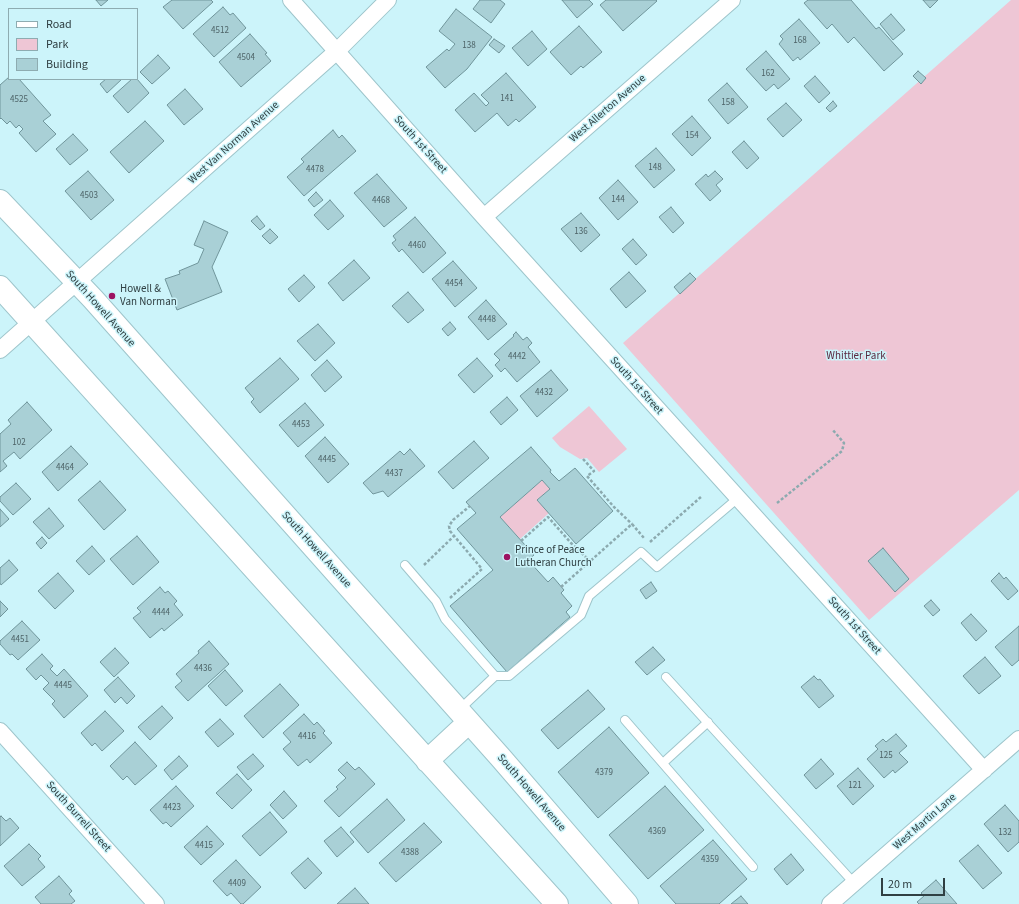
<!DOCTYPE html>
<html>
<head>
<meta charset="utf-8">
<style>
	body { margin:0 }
	#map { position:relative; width:1019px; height:904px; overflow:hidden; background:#ccf4fa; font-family:"Source Sans 3",sans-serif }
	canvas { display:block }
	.legend { position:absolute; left:8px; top:8px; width:130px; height:72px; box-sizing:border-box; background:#ccf4fa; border:1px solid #8eacb1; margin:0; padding:5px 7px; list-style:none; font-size:12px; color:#304043 }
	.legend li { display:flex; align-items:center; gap:8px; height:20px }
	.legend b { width:20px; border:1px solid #8eacb1 }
	.scale { position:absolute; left:881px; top:878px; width:64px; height:18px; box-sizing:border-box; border:2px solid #304043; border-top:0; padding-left:5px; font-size:12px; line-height:14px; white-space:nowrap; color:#304043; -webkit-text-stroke:3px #ccf4fa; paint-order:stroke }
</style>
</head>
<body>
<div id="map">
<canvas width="1019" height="904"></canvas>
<ul class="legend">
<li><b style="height:5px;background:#fff"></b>Road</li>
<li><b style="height:11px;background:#eec6d5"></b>Park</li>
<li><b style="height:11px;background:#a9d0d6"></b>Building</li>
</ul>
<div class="scale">20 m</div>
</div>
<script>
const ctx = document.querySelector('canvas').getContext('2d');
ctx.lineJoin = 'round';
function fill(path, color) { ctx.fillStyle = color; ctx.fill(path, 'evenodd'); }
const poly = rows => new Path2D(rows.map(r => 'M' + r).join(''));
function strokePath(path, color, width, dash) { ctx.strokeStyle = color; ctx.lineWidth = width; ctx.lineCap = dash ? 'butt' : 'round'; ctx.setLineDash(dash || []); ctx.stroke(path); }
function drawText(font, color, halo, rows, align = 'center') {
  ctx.font = font + ' "Source Sans 3",sans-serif'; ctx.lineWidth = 3; ctx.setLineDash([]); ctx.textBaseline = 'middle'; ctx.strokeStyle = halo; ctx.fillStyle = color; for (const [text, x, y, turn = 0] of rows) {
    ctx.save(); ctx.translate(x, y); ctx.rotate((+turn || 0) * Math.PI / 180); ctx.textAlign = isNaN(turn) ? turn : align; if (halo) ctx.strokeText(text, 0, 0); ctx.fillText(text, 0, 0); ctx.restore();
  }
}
const green = poly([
	[1011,0,1019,0,1019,490,869,620,623,343],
	[589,406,627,449,599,472,587,458,580,459,560,447,552,438],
	[542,480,550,489,537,500,549,513,520,539,500,517]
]);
const building = poly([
	[96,0,108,0,101,6,96,0],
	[172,0,211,0,213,2,183,29,163,7,172,0],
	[480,0,500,0,505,4,491,23,473,9,480,0],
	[562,0,589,0,593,4,577,18,562,0],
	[606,0,656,0,657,1,623,31,600,5,606,0],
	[808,0,851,0,876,29,879,27,903,54,884,71,854,37,848,43,832,24,827,29,804,3,808,0],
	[923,0,938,0,930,8,923,0],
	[223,7,230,15,233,13,246,28,214,57,193,34,223,7],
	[456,9,492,37,467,69,445,88,426,67,447,49,449,51,455,44,439,31,456,9],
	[891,14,905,30,893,40,880,24,891,14],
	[799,19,820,43,800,60,798,57,793,61,779,44,783,39,780,36,799,19],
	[579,26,602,52,583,68,581,66,571,75,550,52,579,26],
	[532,31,547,49,528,66,512,48,532,31],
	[250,34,267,53,265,54,271,61,241,87,219,62,250,34],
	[494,39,505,46,499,53,489,45,494,39],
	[766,51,790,79,778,89,774,84,766,91,746,69,766,51],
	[158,55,170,68,152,84,140,72,158,55],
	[918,71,926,78,921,84,913,76,918,71],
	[506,73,536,107,519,122,516,119,508,126,497,113,475,132,455,110,474,93,486,106,489,103,481,95,506,73],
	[815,76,830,93,819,103,804,86,815,76],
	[9,77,9,79,19,79,51,115,43,121,56,134,36,152,19,133,23,129,19,125,16,128,10,121,7,124,1,118,0,119,0,85,9,77],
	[106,79,122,79,107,93,100,84,106,79],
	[132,79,137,79,149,93,128,113,113,96,132,79],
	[727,83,748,107,728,124,708,100,727,83],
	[185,89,203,109,184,125,167,105,185,89],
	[833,101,837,106,830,112,826,108,833,101],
	[786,103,802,120,783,137,767,119,786,103],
	[692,116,711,138,692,156,672,134,692,116],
	[145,121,164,141,129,173,110,152,145,121],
	[333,130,339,138,342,135,356,151,304,196,287,177,304,162,301,159,333,130],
	[73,134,88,150,70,165,56,149,73,134],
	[744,141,759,158,747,169,732,152,744,141],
	[656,148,675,170,654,188,635,166,656,148],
	[88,171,114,200,91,220,65,191,88,171],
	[715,171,723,179,716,185,721,191,710,201,695,184,706,174,708,177,715,171],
	[377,174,407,208,384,227,354,193,377,174],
	[618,180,638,202,618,220,599,198,618,180],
	[316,192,323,200,314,207,308,200,316,192],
	[330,200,344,216,328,230,314,215,330,200],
	[671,207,684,223,673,233,659,217,671,207],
	[581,213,600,235,581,252,561,229,581,213],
	[257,216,265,226,260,230,251,221,257,216],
	[415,217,446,253,423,273,402,249,399,252,392,243,396,240,393,236,415,217],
	[204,221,228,232,212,267,222,292,177,310,165,279,180,274,179,271,198,263,204,249,194,245,204,221],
	[270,229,278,237,270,244,262,236,270,229],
	[633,239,647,255,636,265,622,249,633,239],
	[354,260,370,278,343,301,328,283,354,260],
	[453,261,477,288,455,307,432,279,453,261],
	[629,272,646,291,626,308,610,289,629,272],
	[690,273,696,279,680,294,674,287,690,273],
	[304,275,315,287,299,302,288,289,304,275],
	[408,292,424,310,408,323,392,306,408,292],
	[486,300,507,324,488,340,468,317,486,300],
	[450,322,456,329,448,336,442,329,450,322],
	[318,324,335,343,315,361,297,341,318,324],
	[516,332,523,340,527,337,532,343,528,347,540,362,517,382,505,368,501,372,495,365,500,360,494,354,514,336,513,335,516,332],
	[280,358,299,379,260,413,251,402,254,399,245,388,280,358],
	[477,358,493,376,474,393,458,375,477,358],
	[327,360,342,377,325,392,311,375,327,360],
	[551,370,568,390,537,417,520,396,551,370],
	[507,397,518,410,501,425,490,412,507,397],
	[27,402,52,430,20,459,14,452,3,461,7,466,0,472,0,434,11,424,8,420,27,402],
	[305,403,324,425,298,447,279,425,305,403],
	[325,437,349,464,328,483,305,456,325,437],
	[474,441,489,458,453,489,438,472,474,441],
	[71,446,88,464,58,491,42,472,71,446],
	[531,447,551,470,550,472,559,481,575,468,613,511,576,544,537,500,550,489,542,480,500,517,534,555,528,560,548,582,553,577,564,590,561,593,572,606,566,612,570,617,507,672,450,606,493,570,457,529,476,513,466,502,531,447],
	[410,449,425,466,388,497,383,491,373,494,363,483,400,451,404,455,410,449],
	[100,481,126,510,104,530,78,500,100,481],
	[16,483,31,499,13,515,0,501,0,497,16,483],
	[49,508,64,526,49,539,33,522,49,508],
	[0,509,9,519,0,527,0,509],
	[137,536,159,562,133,585,110,559,137,536],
	[42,537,47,543,41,549,36,543,42,537],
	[92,546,105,561,89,575,76,561,92,546],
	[883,548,909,579,895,592,868,561,883,548],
	[9,560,18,570,1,585,0,583,0,568,9,560],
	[58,573,74,591,55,609,38,591,58,573],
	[999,573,1004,579,1006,577,1018,591,1008,600,991,581,999,573],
	[651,582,657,591,646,599,640,590,651,582],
	[160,587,165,593,168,591,177,601,174,604,183,615,164,631,162,628,150,638,133,618,141,612,137,608,160,587],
	[931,600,940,610,933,616,924,606,931,600],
	[0,601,8,609,0,617,0,601],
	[971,614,987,631,976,641,961,623,971,614],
	[22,621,40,640,18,660,12,654,10,655,0,644,0,641,22,621],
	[1019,626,1019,660,1012,666,995,647,1019,626],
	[209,641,229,664,188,701,175,687,182,681,176,674,199,653,198,651,209,641],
	[653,647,665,660,647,675,635,662,653,647],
	[115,648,129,663,114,677,100,662,115,648],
	[42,654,53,666,50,669,57,676,64,669,88,696,64,718,52,704,55,701,43,689,49,683,41,675,36,680,26,669,42,654],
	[985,657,1001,676,979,694,963,676,985,657],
	[225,670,243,691,226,706,208,686,225,670],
	[814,676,818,680,820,679,834,696,819,708,801,687,814,676],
	[118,677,135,696,127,704,121,697,115,703,104,690,118,677],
	[280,684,299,705,263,738,244,716,280,684],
	[588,690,605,709,558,749,541,730,588,690],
	[162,706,173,718,150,740,138,727,162,706],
	[105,711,124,731,102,751,95,743,92,746,81,733,105,711],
	[304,714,314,725,317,722,325,731,323,733,332,743,310,763,307,759,298,766,283,749,291,742,283,733,304,714],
	[220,719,234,734,218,747,205,732,220,719],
	[609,727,649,773,598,818,558,772,609,727],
	[896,734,907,746,899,753,908,762,895,773,893,770,884,778,867,759,878,749,875,746,883,739,886,742,896,734],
	[135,742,157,766,135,785,127,776,123,780,110,766,135,742],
	[253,754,264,766,248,780,237,767,253,754],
	[179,756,188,766,172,780,164,770,179,756],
	[821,759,834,774,816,789,804,775,821,759],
	[347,762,355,770,359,767,375,784,339,817,324,801,338,789,336,787,346,778,338,770,347,762],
	[858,768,874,786,853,805,837,786,858,768],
	[237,774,252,790,232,809,216,793,237,774],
	[176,786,194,806,171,827,166,822,163,824,150,810,176,786],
	[665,786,704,830,648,879,609,835,665,786],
	[284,791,297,806,283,819,270,805,284,791],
	[387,799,405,820,368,853,350,832,387,799],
	[1005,805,1019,821,1019,842,1008,852,984,824,1005,805],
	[270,812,287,832,260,856,242,836,270,812],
	[1,816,6,821,10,818,19,828,0,846,0,817,1,816],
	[424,823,442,842,396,882,379,863,424,823],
	[207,826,224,844,201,865,184,847,207,826],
	[341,827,354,842,337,857,324,841,341,827],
	[713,840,747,879,719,904,676,904,660,886,713,840],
	[29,844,41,856,38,859,45,867,22,886,4,866,29,844],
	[978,845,1002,873,983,889,959,861,978,845],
	[791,854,804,870,787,885,774,869,791,854],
	[308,858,322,873,305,889,291,873,308,858],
	[236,860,261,887,243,904,241,904,231,893,227,896,213,881,236,860],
	[59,876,72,891,69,894,75,901,71,904,41,904,35,897,59,876],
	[936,880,957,904,919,904,917,902,924,896,921,893,936,880],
	[355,888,369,904,337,904,355,888],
	[741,896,748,904,731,904,741,896]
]);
const path = poly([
	[583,459,594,471,587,476,614,507,632,524],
	[777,503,842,451,844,443,832,429],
	[521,541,548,517,571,543,590,561],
	[650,542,702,496],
	[424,565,454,536],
	[561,587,632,524,644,538],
	[450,598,482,569,450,531,449,526,453,520,470,506]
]);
const service = poly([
	[405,565,436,601,445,619,495,676,459,710],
	[495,676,509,676,581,615,589,596,641,552,657,567,738,498],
	[666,677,854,883],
	[625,720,753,867],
	[663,763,708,722]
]);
const minor = poly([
	[291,0,484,217,984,770],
	[484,217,732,0],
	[0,350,337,51,388,0],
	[0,731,156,904],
	[830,904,1019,739]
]);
const primary = poly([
	[0,201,93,299,501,758,627,904],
	[0,287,557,904],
	[427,761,469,722]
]);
const markers = [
	[112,296,4,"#9c1261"],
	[507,557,4,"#9c1261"]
];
const numberNames = [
	["4512",220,31],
	["168",800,41],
	["138",469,46],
	["4504",246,58],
	["162",768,74],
	["141",507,99],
	["4525",19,100],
	["158",728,103],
	["154",692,136],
	["148",655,168],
	["4478",315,170],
	["4503",89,196],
	["144",618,200],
	["4468",381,201],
	["136",581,232],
	["4460",417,246],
	["4454",454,284],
	["4448",487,320],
	["4442",517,357],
	["4432",544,393],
	["4453",301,425],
	["102",19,443],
	["4445",327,460],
	["4464",65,468],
	["4437",394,474],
	["4444",161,613],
	["4451",20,640],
	["4436",203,669],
	["4445",63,686],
	["4416",307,737],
	["125",886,756],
	["4379",604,773],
	["121",855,786],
	["4423",172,808],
	["4369",657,832],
	["132",1005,833],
	["4415",204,846],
	["4388",410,853],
	["4359",710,860],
	["4409",237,884]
];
const streetNames = [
	["West Allerton Avenue",608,109,-41],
	["West Van Norman Avenue",234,143,-42],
	["South 1st Street",420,145,48],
	["South Howell Avenue",100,309,48],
	["South 1st Street",636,386,48],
	["South Howell Avenue",316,550,48],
	["South 1st Street",854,626,48],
	["South Howell Avenue",531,793,49],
	["South Burrell Street",78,817,48],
	["West Martin Lane",925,822,-41]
];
const poiNames = [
	["Howell &",120,290],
	["Van Norman",120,303],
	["Prince of Peace",515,551],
	["Lutheran Church",515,564]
];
const parkNames = [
	["Whittier Park",856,357]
];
fill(green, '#eec6d5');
fill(building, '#a9d0d6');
strokePath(building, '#70959b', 1);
strokePath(service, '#9ec5cb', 10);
strokePath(minor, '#9ec5cb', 18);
strokePath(primary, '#9ec5cb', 24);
strokePath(path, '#8caaaf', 2.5, [3, 2]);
strokePath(service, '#fff', 8);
strokePath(minor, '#fff', 16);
strokePath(primary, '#fff', 22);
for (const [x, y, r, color] of markers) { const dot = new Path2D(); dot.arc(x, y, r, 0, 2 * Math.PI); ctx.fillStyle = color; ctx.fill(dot); strokePath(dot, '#ccf4fa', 1.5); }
drawText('9px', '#4e6468', null, numberNames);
drawText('11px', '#304043', '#ccf4fa', streetNames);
drawText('11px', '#304043', '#ccf4fa', poiNames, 'left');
drawText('11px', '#5c2940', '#ccf4fa', parkNames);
</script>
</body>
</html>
